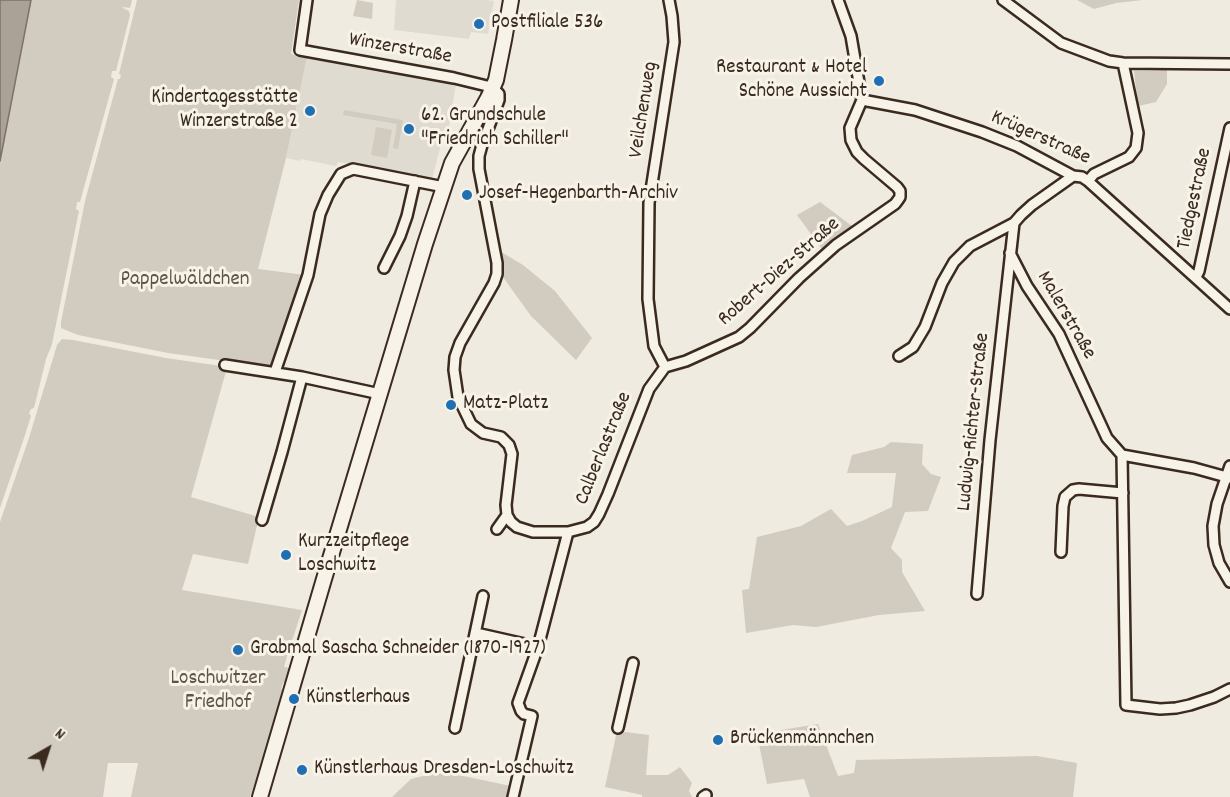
<!DOCTYPE html>
<html>
<head>
<meta charset="utf-8">
<style>
	body { margin:0 }
	#map { position:relative; width:1230px; height:797px; overflow:hidden; background:#efebe0; font-family:Dekko,sans-serif }
	canvas { display:block }
	.north { position:absolute; left:18px; top:719px; width:60px; height:60px; -webkit-text-stroke:4px #f7f3e8; paint-order:stroke; rotate:39deg; font-size:16px; font-weight:700; line-height:24px; text-align:center; color:#3b2a1e }
	.north::after { content:''; display:block; margin:auto; width:21px; height:27px; background:#3b2a1e; clip-path:polygon(50% 0,100% 100%,50% 72%,0 100%) }
</style>
</head>
<body>
<div id="map">
<canvas width="1230" height="797"></canvas>
<div class="north">N</div>
</div>
<script>
const ctx = document.querySelector('canvas').getContext('2d');
ctx.lineJoin = 'round';
function fill(path, color) { ctx.fillStyle = color; ctx.fill(path, 'evenodd'); }
const poly = rows => new Path2D(rows.map(r => 'M' + r).join(''));
function strokePath(path, color, width, dash) { ctx.strokeStyle = color; ctx.lineWidth = width; ctx.lineCap = dash ? 'butt' : 'round'; ctx.setLineDash(dash || []); ctx.stroke(path); }
function drawText(font, color, halo, rows, align = 'center') {
  ctx.font = font + ' Dekko,sans-serif'; ctx.lineWidth = 6; ctx.setLineDash([]); ctx.textBaseline = 'middle'; ctx.strokeStyle = halo; ctx.fillStyle = color; for (const [text, x, y, turn = 0] of rows) {
    ctx.save(); ctx.translate(x, y); ctx.rotate((+turn || 0) * Math.PI / 180); ctx.textAlign = isNaN(turn) ? turn : align; if (halo) ctx.strokeText(text, 0, 0); ctx.fillText(text, 0, 0); ctx.restore();
  }
}
const built = poly([
	[396,0,487,0,494,1,488,34,471,32,469,39,394,30],
	[307,57,456,84,447,138,443,137,432,179,338,162,336,166,301,159,300,161,286,158]
]);
const green = poly([
	[31,0,132,0,130,8,123,7,123,8,129,11,130,15,116,71,112,71,111,77,114,79,80,202,77,202,76,209,79,211,52,344,46,359,34,408,31,409,29,413,31,416,24,438,0,508,0,161],
	[137,0,299,0,291,54,307,57,286,158,258,269,305,275,272,366,228,359,219,360,168,353,78,335,61,328,61,322,85,201,118,79,120,79,121,75,119,74],
	[357,0,373,3,372,19,353,16],
	[1077,0,1143,0,1116,3,1094,9],
	[1167,70,1167,84,1156,102,1138,106,1134,71],
	[344,110,403,120,398,149,393,148,397,124,343,115],
	[376,127,392,130,387,158,371,155],
	[820,202,852,226,822,249,797,215],
	[498,250,523,265,555,291,592,338,576,360,531,316,500,273],
	[62,339,73,340,166,358,221,366,226,371,191,497,259,517,248,564,193,554,182,590,302,610,293,638,291,642,284,667,290,668,287,681,283,683,281,689,284,691,272,737,250,797,131,797,138,763,108,763,103,797,0,797,0,522,29,438,57,345],
	[891,442,923,444,922,464,931,474,941,477,928,511,905,512,891,548,902,560,902,572,925,611,879,615,816,627,793,625,746,633,742,590,749,589,757,537,801,526,831,509,847,526,862,521,892,507,896,473,847,473,852,455,884,447],
	[818,724,838,776,854,773,856,760,1037,756,1077,763,1073,797,810,797,804,779,767,784,757,734],
	[617,731,649,735,646,775,668,775,680,767,692,783,689,791,692,797,642,797,642,795,605,787],
	[435,773,463,776,511,786,509,797,392,797,411,779]
]);
const water = poly([
	[0,0,31,0,0,161,0,0]
]);
const minor = poly([
	[307,0,300,50,454,78,487,86,496,91,499,94,499,100,482,145,479,156,479,169,497,263,497,274,494,283,460,343,455,357,454,370,458,397,471,424,483,433,501,437,509,445,512,454,506,505,507,515,511,522,517,527,533,532,568,532,587,527,594,522,599,514,608,494,649,389,665,367],
	[838,0,851,36,862,100],
	[1003,0,1061,43,1109,61,1123,63,1230,64],
	[862,100,915,110,982,132,1017,146,1073,176,1082,177,1088,181,1230,309],
	[1088,181,1094,174,1129,157,1136,148,1138,133,1123,63],
	[1010,253,1027,286,1059,334,1107,438,1122,455,1126,705,1160,709,1176,708,1190,705,1214,697,1230,689],
	[384,268,400,236,407,216,415,181],
	[1196,277,1199,271,1230,128],
	[899,356,913,347,925,327,942,283,954,262,970,246,1014,223],
	[225,365,302,377,380,394],
	[665,367,686,361,739,337,750,328,799,278,836,245,895,204,898,200,900,197,900,191,897,187,864,159,857,152,851,140,850,128,862,100],
	[665,367,654,346,648,299,649,203,674,42,672,16,669,0],
	[275,372,308,275,320,214,328,195,341,174,353,169,444,187],
	[1122,455,1194,468,1230,478],
	[1230,466,1217,504,1213,526,1214,545,1219,563,1230,582],
	[262,520,282,452,302,377],
	[497,529,507,515],
	[1061,552,1063,506,1065,497,1073,490,1079,489,1123,493],
	[977,594,990,440,1014,223,1021,215,1032,205,1073,176],
	[476,633,538,647],
	[455,728,483,596],
	[618,728,633,663],
	[513,797,532,716,524,714,521,711,518,703,538,647,568,532],
	[703,797,706,795]
]);
const secondary = poly([
	[260,797,324,579,425,244,452,163,488,98,496,80,504,40,511,0]
]);
const markers = [
	[479,24,6,"#1f6fb2"],
	[879,81,6,"#1f6fb2"],
	[310,111,6,"#1f6fb2"],
	[409,129,6,"#1f6fb2"],
	[467,195,6,"#1f6fb2"],
	[451,405,6,"#1f6fb2"],
	[286,555,6,"#1f6fb2"],
	[238,650,6,"#1f6fb2"],
	[294,699,6,"#1f6fb2"],
	[718,740,6,"#1f6fb2"],
	[302,770,6,"#1f6fb2"]
];
const poiNames = [
	["Postfiliale 536",491,24],
	["Restaurant & Hotel",867,69,"right"],
	["Schöne Aussicht",867,93,"right"],
	["Kindertagesstätte",298,99,"right"],
	["Winzerstraße 2",298,123,"right"],
	["62. Grundschule",421,117],
	["\"Friedrich Schiller\"",421,141],
	["Josef-Hegenbarth-Archiv",479,195],
	["Matz-Platz",463,405],
	["Kurzzeitpflege",298,543],
	["Loschwitz",298,567],
	["Grabmal Sascha Schneider (1870-1927)",250,650],
	["Künstlerhaus",306,699],
	["Brückenmännchen",730,740],
	["Künstlerhaus Dresden-Loschwitz",314,770]
];
const streetNames = [
	["Winzerstraße",400,50,10],
	["Veilchenweg",645,110,-81],
	["Krügerstraße",1040,139,24],
	["Tiedgestraße",1196,199,-78],
	["Robert-Diez-Straße",780,273,-41],
	["Malerstraße",1065,316,60],
	["Ludwig-Richter-Straße",975,422,-84],
	["Calberlastraße",605,449,-68]
];
const parkNames = [
	["Pappelwäldchen",185,281],
	["Loschwitzer",218,680],
	["Friedhof",218,704]
];
fill(built, '#e0dbd0');
fill(green, '#d1cbc0');
fill(water, '#aaa296');
strokePath(water, '#7e7266', 1.5);
strokePath(minor, '#3b2a1e', 14);
strokePath(secondary, '#3b2a1e', 18);
strokePath(minor, '#f7f3e8', 9);
strokePath(secondary, '#f7f3e8', 14);
for (const [x, y, r, color] of markers) { const dot = new Path2D(); dot.arc(x, y, r, 0, 2 * Math.PI); ctx.fillStyle = color; ctx.fill(dot); strokePath(dot, '#f7f3e8', 2); }
drawText('21px', '#3b2a1e', '#f7f3e8', poiNames, 'left');
drawText('21px', '#3b2a1e', '#f7f3e8', streetNames);
drawText('21px', '#605246', '#f7f3e8', parkNames);
</script>
</body>
</html>
